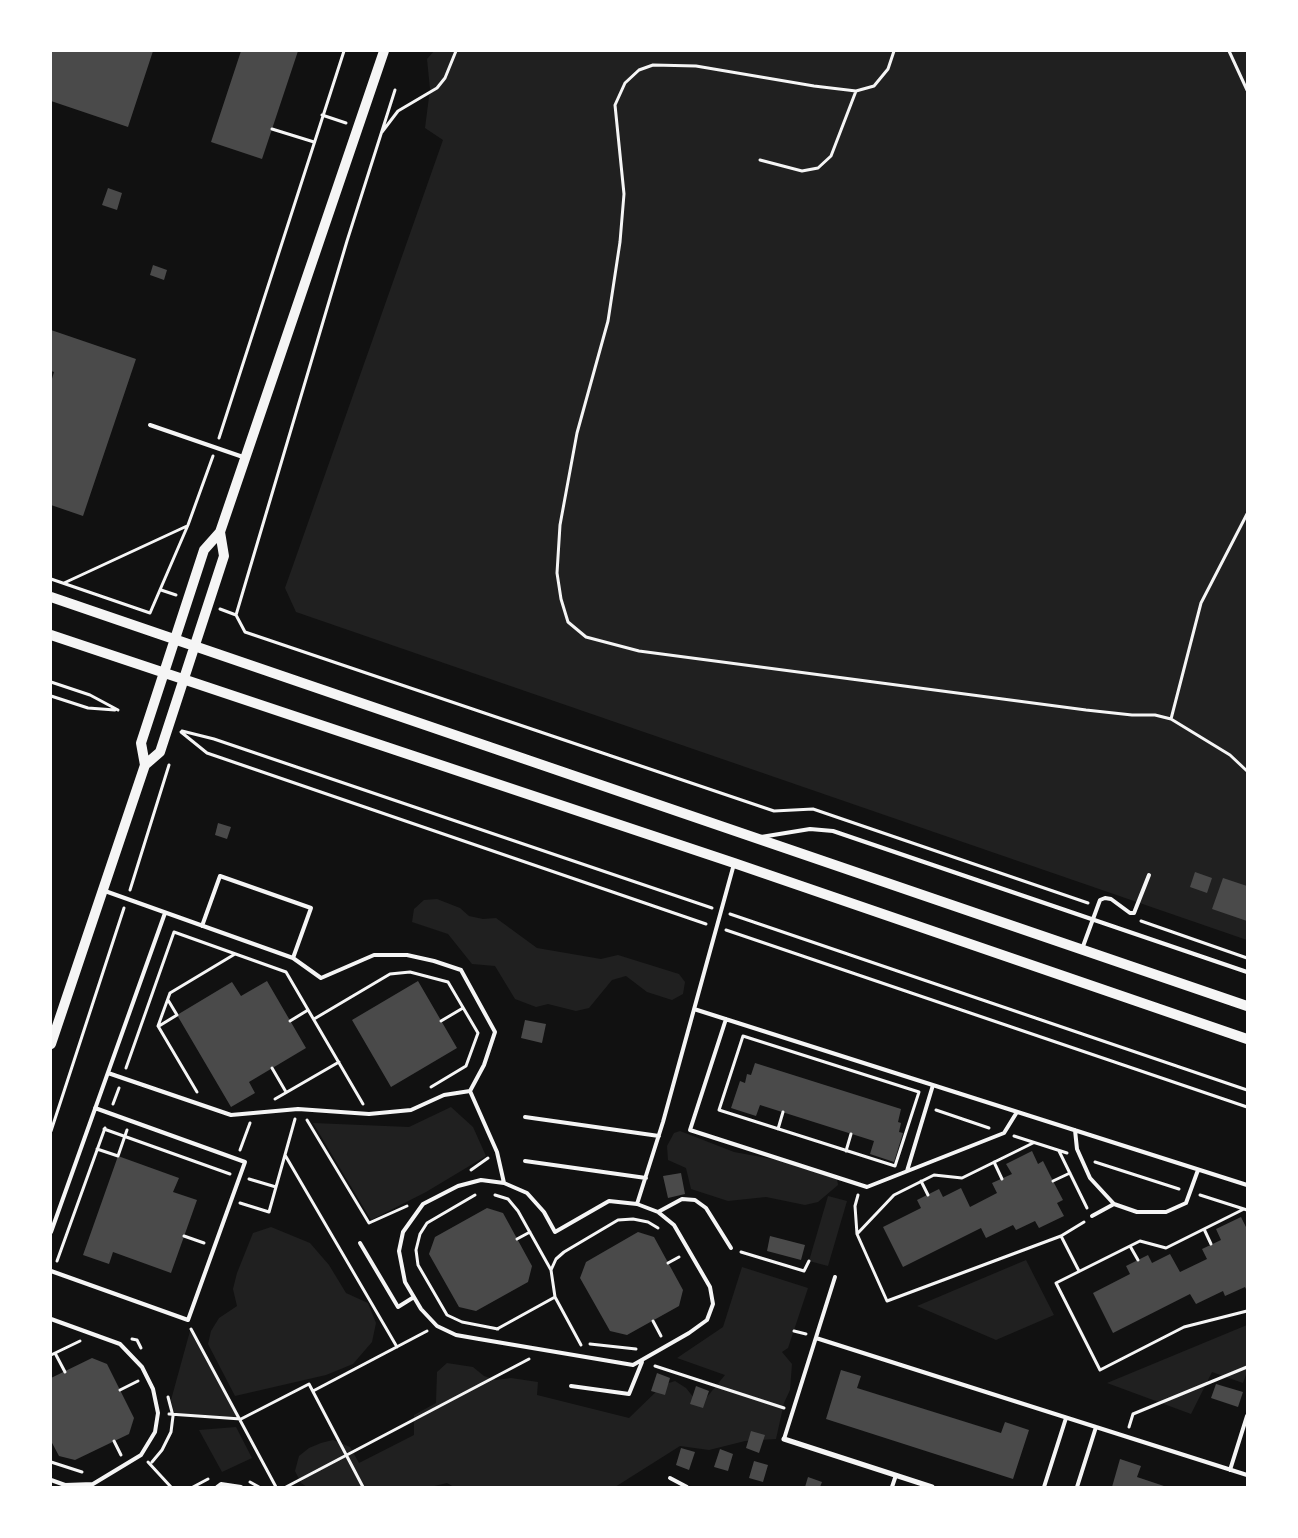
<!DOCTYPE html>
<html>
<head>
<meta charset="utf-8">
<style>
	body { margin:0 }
	#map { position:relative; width:1298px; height:1538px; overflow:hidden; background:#111; font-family:"Source Sans 3",sans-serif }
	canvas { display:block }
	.frame { position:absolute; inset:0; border:52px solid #fff; pointer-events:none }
</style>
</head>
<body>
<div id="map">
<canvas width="1298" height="1538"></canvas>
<div class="frame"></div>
</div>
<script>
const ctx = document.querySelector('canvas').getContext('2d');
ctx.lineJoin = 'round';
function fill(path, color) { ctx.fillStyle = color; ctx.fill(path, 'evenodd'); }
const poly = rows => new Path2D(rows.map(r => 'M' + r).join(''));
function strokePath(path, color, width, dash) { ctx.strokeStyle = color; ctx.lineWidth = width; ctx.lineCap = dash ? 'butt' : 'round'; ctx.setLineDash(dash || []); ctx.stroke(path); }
const green = poly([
	[434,51,1247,51,1247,940,296,612,285,588,443,140,425,128,430,89,427,59],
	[437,899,460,908,469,916,483,919,496,918,537,948,601,959,618,955,679,974,685,982,683,994,672,1000,647,992,626,976,612,980,589,1008,576,1011,548,1004,536,1007,515,999,495,966,472,964,448,934,412,922,414,909,424,900],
	[451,1107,473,1127,486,1156,426,1192,371,1220,313,1123,409,1127],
	[680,1131,734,1152,778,1160,837,1179,838,1185,818,1202,805,1205,766,1197,728,1201,691,1189,686,1168,668,1160,667,1146,674,1133],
	[828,1196,847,1201,828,1266,809,1261],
	[271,1227,310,1243,329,1265,346,1293,368,1303,376,1323,372,1342,353,1364,326,1375,235,1396,208,1344,211,1331,219,1318,237,1306,233,1289,237,1273,253,1233],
	[1026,1260,1054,1315,996,1340,917,1306],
	[742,1267,808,1288,788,1348,782,1352,792,1364,790,1390,784,1403,776,1439,745,1441,709,1450,680,1446,615,1487,454,1487,447,1483,430,1487,307,1487,301,1483,295,1471,299,1456,309,1448,321,1443,333,1440,350,1447,359,1463,414,1435,414,1415,436,1403,437,1372,447,1363,473,1367,484,1376,496,1380,511,1378,538,1382,537,1395,629,1418,663,1385,675,1381,686,1388,694,1398,707,1397,725,1375,677,1358,723,1327],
	[1247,1325,1247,1372,1243,1383,1212,1372,1191,1414,1107,1383],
	[190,1331,237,1417,174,1413,171,1400],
	[236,1427,252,1458,222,1472,199,1430]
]);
const building = poly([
	[51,51,153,51,128,127,51,101],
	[241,51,298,51,262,159,211,142],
	[108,188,122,193,117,210,102,205],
	[153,265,167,270,164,280,150,275],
	[51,330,136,359,83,516,51,505,51,382,54,372,51,371],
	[218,823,231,827,227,839,215,835],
	[1195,872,1212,878,1207,893,1190,887],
	[1223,878,1247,886,1247,921,1212,909],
	[267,981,306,1048,249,1082,255,1093,231,1107,177,1015,232,982,241,996],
	[418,981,457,1048,391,1087,352,1020],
	[525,1020,546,1024,542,1043,521,1038],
	[755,1063,901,1109,898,1122,901,1123,899,1132,903,1133,894,1162,870,1154,874,1141,760,1105,756,1116,731,1108,740,1081,745,1083,747,1074,751,1075],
	[1032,1151,1038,1164,1043,1161,1053,1181,1063,1200,1057,1203,1064,1216,1039,1228,1035,1221,1016,1230,1013,1225,986,1238,981,1228,903,1267,883,1227,921,1208,917,1200,939,1189,943,1197,961,1188,970,1207,997,1193,992,1183,1012,1174,1006,1164],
	[118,1156,179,1178,173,1192,197,1200,171,1273,113,1252,109,1264,83,1255],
	[681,1173,685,1194,668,1198,663,1176],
	[487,1208,503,1213,532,1266,528,1282,476,1311,459,1307,429,1254,435,1237],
	[1241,1217,1247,1229,1247,1291,1245,1287,1225,1296,1223,1291,1196,1304,1190,1294,1113,1333,1093,1293,1130,1274,1126,1266,1148,1255,1152,1263,1170,1254,1180,1272,1207,1259,1202,1249,1221,1240,1216,1229],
	[638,1232,654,1237,683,1290,679,1306,627,1335,610,1331,580,1278,586,1262],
	[770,1236,805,1245,801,1260,767,1251],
	[92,1358,107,1364,134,1418,129,1434,75,1460,59,1456,51,1441,51,1378],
	[841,1370,861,1376,857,1388,1001,1433,1005,1422,1029,1430,1013,1479,826,1419],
	[657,1373,670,1378,665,1395,651,1391],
	[1216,1384,1243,1392,1238,1407,1211,1398],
	[696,1386,709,1391,703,1408,690,1404],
	[751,1431,765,1435,759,1453,746,1448],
	[681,1448,695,1452,689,1470,676,1465],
	[720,1449,733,1454,728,1471,714,1467],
	[1120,1459,1141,1466,1137,1477,1167,1487,1112,1487],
	[754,1461,768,1465,763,1482,749,1478],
	[808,1477,822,1482,820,1487,805,1487]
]);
const path = poly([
	[894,51,888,69,874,86,856,91,814,86,696,66,653,65,639,70,625,83,615,105,624,194,620,242,608,321,577,433,560,525,557,573,561,599,568,622,586,637,639,651,1086,710,1132,715,1155,715,1171,719,1230,755,1247,771],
	[1229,51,1247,90],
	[322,115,346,123],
	[272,129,314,142],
	[382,132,398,111,437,88,445,78,456,51],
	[760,160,802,171,818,168,831,156,856,91],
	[219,438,344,51],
	[51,579,150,613,188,525,213,456],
	[64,583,187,526],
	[161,590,176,595],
	[220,609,236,615,245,632,774,811,813,809,1088,903],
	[236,615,347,241,395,90],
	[51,682,90,695,118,710],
	[51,696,88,708,115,710],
	[1171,719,1201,603,1247,514],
	[182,731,214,739,712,908],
	[181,732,207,753,706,924],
	[130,890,169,765],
	[730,914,1247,1090],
	[1141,921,1247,958],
	[726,930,1247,1107],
	[174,932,286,972,363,1104],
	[314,1019,390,974,410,972,448,982,478,1033,466,1066,431,1087],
	[290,1021,308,1010],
	[441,1021,463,1008],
	[158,1026,170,993,235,954],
	[158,1026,197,1092],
	[159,1026,177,1015,168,1000],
	[743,1036,919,1092,895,1166,719,1110,743,1036],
	[126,1068,174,932],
	[272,1068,286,1092],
	[275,1099,339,1062],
	[113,1104,119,1088],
	[936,1110,989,1128],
	[307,1120,369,1223,407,1206],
	[104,1129,230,1174],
	[778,1129,783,1112],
	[51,1131,124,908],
	[1014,1136,1067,1153],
	[97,1149,118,1156,127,1130],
	[240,1150,250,1123],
	[846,1151,851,1134],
	[1059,1151,1087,1208],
	[285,1155,397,1347],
	[994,1162,1002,1179],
	[1095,1162,1179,1189],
	[471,1170,488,1158],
	[249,1179,276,1187],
	[921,1181,928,1195],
	[1053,1181,1070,1173],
	[475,1195,427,1223,420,1234,416,1250,418,1265,447,1315,462,1322,498,1329],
	[495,1195,508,1199,518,1211,551,1270],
	[858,1195,855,1206,857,1234,887,1301,1061,1236,1084,1222],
	[1200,1195,1247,1210],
	[240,1203,269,1212,295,1119],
	[1244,1209,1166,1248,1140,1241,1056,1283,1100,1370,1184,1327,1247,1311],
	[1204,1229,1211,1244],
	[857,1234,894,1195,934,1175,962,1178,1033,1143],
	[184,1236,204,1243],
	[1061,1236,1079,1271],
	[517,1239,530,1232],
	[1130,1246,1138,1260],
	[741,1252,804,1271,809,1261],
	[57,1261,105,1128],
	[668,1263,679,1257],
	[653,1321,661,1336],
	[191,1329,276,1487],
	[497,1329,555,1297],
	[794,1331,806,1334],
	[132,1339,137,1340,141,1348],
	[590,1344,636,1349],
	[581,1345,555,1297,551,1270,556,1259,564,1252,618,1220,633,1219,648,1222,658,1228],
	[55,1353,65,1372],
	[51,1355,80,1341],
	[655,1366,784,1408],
	[120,1390,138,1381],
	[313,1391,427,1331],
	[169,1414,241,1419,309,1384,363,1487],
	[1129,1427,1133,1414,1247,1367],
	[114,1441,121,1455],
	[51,1462,82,1472],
	[148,1462,171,1487],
	[152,1462,162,1450,171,1432,173,1416,168,1397],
	[250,1482,259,1487],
	[193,1487,208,1479],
	[286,1487,529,1359]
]);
const service = poly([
	[150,425,243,457],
	[761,837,810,829,833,831,1247,972],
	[105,891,293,958,321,978,374,955,407,955,434,961,461,970,495,1032,484,1065,470,1091,497,1152,504,1183],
	[202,926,220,876,311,908,293,958],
	[1082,949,1100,900,1105,898,1111,899,1130,913,1134,913,1149,875],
	[694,1009,1247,1185],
	[726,1019,690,1130,867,1187,1004,1133,1017,1112],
	[108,1073,231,1115,298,1109,369,1114,411,1110,444,1095,470,1091],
	[525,1117,659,1136],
	[1075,1130,1077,1149,1090,1178,1114,1204,1137,1212,1166,1212,1186,1203,1198,1170],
	[525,1161,646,1178],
	[907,1171,933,1085],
	[481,1180,504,1183,527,1193,544,1212,555,1232,609,1201,637,1204,658,1212,674,1225,710,1287,713,1304,707,1320,689,1333,633,1365,479,1339,456,1335,437,1326,421,1309,405,1282,399,1251,403,1232,423,1204,458,1186,481,1180],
	[637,1204,663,1122,734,864],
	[658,1212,682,1199,695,1200,706,1208,731,1248],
	[1092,1216,1114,1204],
	[51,1232,165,913],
	[360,1243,398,1307,414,1297],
	[51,1271,188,1320,245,1162,95,1108],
	[51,1319,120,1344,142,1367,153,1389,158,1413,155,1432,141,1455,93,1484,65,1485,51,1480],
	[816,1338,1247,1475],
	[571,1386,629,1394,642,1362],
	[784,1439,835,1277],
	[1230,1470,1247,1416],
	[670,1478,687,1487],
	[217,1487,221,1484,241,1487],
	[892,1487,896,1475],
	[1044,1487,1066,1418],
	[1077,1487,1096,1427]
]);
const minor = poly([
	[784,1439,932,1487]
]);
const secondary = poly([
	[51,597,1247,1006],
	[51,635,734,863,1247,1039],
	[145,765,141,743,204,550,220,532,384,51],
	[51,1044,145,765,160,752,224,556,220,532]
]);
fill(green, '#202020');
fill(building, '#4a4a4a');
strokePath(path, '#f5f5f5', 3);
strokePath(service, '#f5f5f5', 4);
strokePath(minor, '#f5f5f5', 5);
strokePath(secondary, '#f5f5f5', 10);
</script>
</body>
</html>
